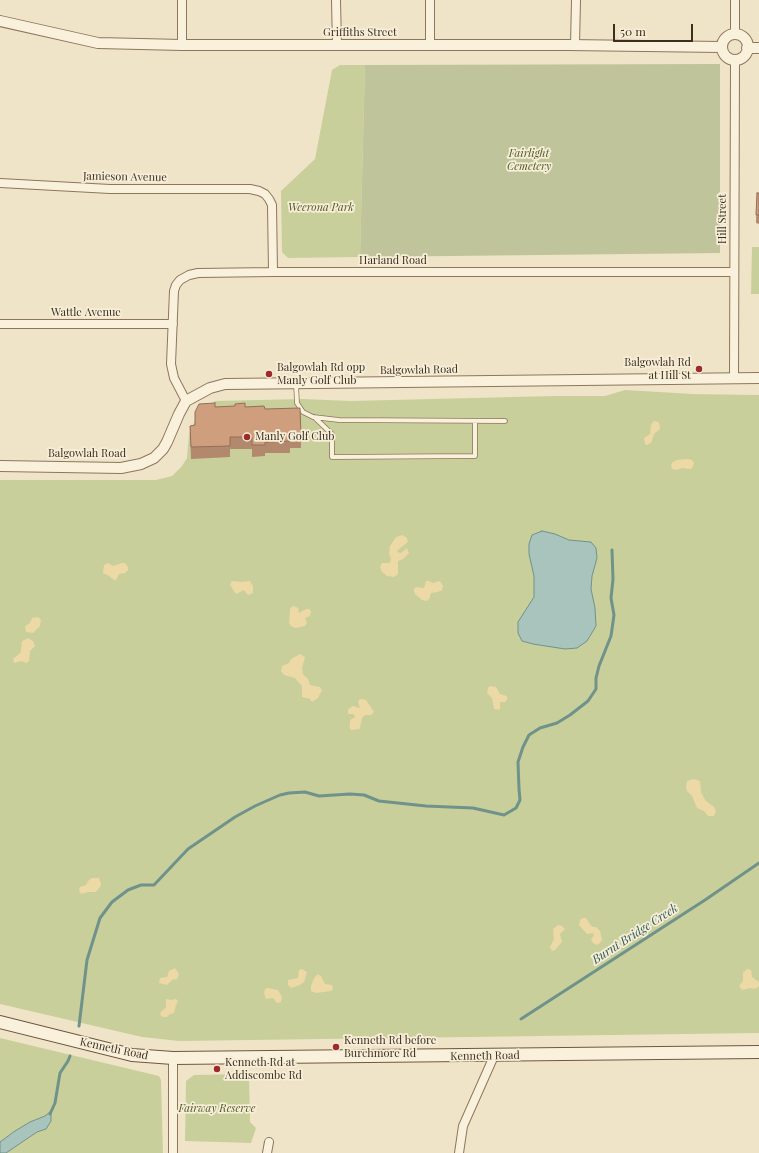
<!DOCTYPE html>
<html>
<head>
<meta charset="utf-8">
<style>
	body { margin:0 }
	#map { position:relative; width:759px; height:1153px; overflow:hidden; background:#f0e4c8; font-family:"Playfair Display",serif }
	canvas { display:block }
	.scale { position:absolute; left:613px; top:24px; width:80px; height:18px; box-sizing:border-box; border:2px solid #3d2e20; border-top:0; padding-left:5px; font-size:12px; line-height:14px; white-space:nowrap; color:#3d2e20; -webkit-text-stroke:3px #f7eed8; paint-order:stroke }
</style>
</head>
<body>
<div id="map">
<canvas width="759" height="1153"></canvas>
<div class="scale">50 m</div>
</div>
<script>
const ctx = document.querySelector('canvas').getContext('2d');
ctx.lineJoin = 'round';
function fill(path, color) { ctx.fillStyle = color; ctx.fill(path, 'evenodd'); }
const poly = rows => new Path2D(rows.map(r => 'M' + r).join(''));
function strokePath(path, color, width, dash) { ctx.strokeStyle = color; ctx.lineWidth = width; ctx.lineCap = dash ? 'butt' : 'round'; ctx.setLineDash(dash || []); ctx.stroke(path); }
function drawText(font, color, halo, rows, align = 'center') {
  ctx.font = font + ' "Playfair Display",serif'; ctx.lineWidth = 3.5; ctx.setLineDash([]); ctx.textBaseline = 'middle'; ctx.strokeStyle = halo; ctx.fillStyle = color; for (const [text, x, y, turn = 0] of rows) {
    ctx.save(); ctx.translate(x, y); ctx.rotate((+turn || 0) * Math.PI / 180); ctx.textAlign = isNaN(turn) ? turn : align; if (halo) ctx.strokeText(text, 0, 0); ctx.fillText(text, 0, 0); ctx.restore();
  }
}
const green = poly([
	[340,65,365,65,360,257,288,258,282,252,281,191,315,159,332,70],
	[752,247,759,247,759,294,751,294],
	[625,390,693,394,759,395,759,1033,179,1041,142,1037,0,1004,0,480,156,480,172,476,182,466,187,458,189,434,196,418,198,415,215,401,302,399,351,401,553,396,605,396],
	[0,1038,159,1076,161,1080,163,1153,0,1153],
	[249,1074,250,1122,256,1128,251,1143,185,1141,186,1081,194,1075]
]);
const sand = poly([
	[654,421,659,422,660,429,654,434,651,443,647,445,645,444,644,438,650,434,651,425],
	[688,459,692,460,694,463,692,468,690,469,682,468,676,470,672,469,671,465,673,462,677,460],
	[403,535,407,538,408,542,398,550,397,552,401,553,407,548,409,553,403,559,398,561,398,573,397,575,394,577,387,576,382,572,380,567,382,563,390,563,391,559,389,554,390,546,396,537],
	[108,563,113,566,122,563,125,563,128,567,128,570,125,573,119,574,116,580,114,580,109,576,103,573,104,565],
	[232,581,242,582,250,581,253,586,253,593,248,595,244,590,236,594,230,585],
	[426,581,429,581,433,583,440,581,443,586,442,590,438,592,431,593,430,595,430,598,427,601,422,600,415,594,414,591,414,589,416,587,424,588],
	[294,606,298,608,299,613,306,609,309,609,311,611,310,616,305,618,307,623,305,626,295,628,291,626,289,623,290,610,290,608],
	[38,617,41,620,40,626,33,633,26,632,25,626,30,623,32,618],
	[28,638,33,641,35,646,30,651,29,661,26,663,21,661,14,663,13,659,19,654,21,651,22,641],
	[300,654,305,657,302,668,303,674,308,679,310,685,320,687,322,690,318,698,312,702,310,699,302,697,302,686,295,678,284,675,281,671,282,666,289,663,291,659],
	[490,686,496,687,500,694,507,696,507,700,505,702,500,702,500,708,499,710,494,709,492,698,487,693,488,688],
	[360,699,366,700,374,712,371,715,365,715,362,718,360,728,359,729,351,730,349,727,350,725,350,720,355,717,355,716,353,714,348,714,348,709,353,706,360,708,358,702],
	[694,779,700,781,701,792,705,800,714,807,716,811,714,816,708,816,704,811,697,808,692,796,687,791,686,788,687,781],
	[92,878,99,878,101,884,100,887,96,892,88,892,81,894,79,890,80,887,86,885,88,881],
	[583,918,586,918,592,927,596,927,600,931,602,940,600,943,597,945,593,943,591,939,594,936,593,933,587,934,579,925,580,920],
	[558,925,562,926,565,929,560,934,562,942,555,950,552,951,550,947,554,939,553,929],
	[175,968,179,974,177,979,172,980,167,985,159,983,160,978,167,977,169,971],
	[302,969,307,972,304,982,300,985,291,988,288,985,288,980,298,978,299,970],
	[747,969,751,970,752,977,759,982,759,986,755,989,750,988,742,990,739,986,743,981,743,973],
	[318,974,321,976,325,984,332,985,333,989,331,991,316,993,311,991,311,986,314,978],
	[268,988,278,990,282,997,281,1002,277,1003,273,998,266,999,264,993,265,989],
	[166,999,171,1000,176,999,178,1001,176,1005,174,1013,170,1014,167,1017,163,1017,161,1016,160,1013,166,1007]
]);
const cemetery = poly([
	[720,64,720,253,360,257,365,65]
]);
const water = poly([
	[542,531,555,534,569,540,591,542,596,548,597,558,592,576,591,589,595,608,596,626,587,641,577,648,565,649,533,644,522,641,518,633,518,622,534,597,534,576,529,554,529,544,532,535,542,531],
	[51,1111,51,1121,46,1129,37,1132,6,1153,0,1153,0,1142,15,1131,30,1122,45,1116,51,1111]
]);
const stream = poly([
	[521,1019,705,900,759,863],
	[79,1026,87,960,100,918,112,902,128,890,141,885,154,885,188,849,235,817,255,806,280,795,289,793,305,792,319,796,350,794,364,795,379,801,426,806,473,808,504,815,516,808,520,800,519,789,518,762,523,747,529,735,540,728,557,723,570,715,588,701,596,689,596,678,599,666,611,636,614,615,611,598,613,579,612,550],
	[50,1114,55,1103,60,1073,68,1061,70,1056]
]);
const service = poly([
	[296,384,297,403,303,412,313,417,339,420,505,421],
	[314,417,332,434,332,457,475,456,475,421]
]);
const minor = poly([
	[182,0,182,45],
	[336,0,337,46],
	[430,0,430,45],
	[735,0,735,35],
	[575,45,576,0],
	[0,183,110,189,250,189,259,191,265,194,269,199,272,205,273,272],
	[0,324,173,324],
	[734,378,735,60],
	[186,401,174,378,171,364,174,291,176,285,180,280,189,275,198,273,273,272,733,272],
	[173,1058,173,1153],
	[267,1153,269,1142],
	[459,1153,463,1126,494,1056]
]);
const tertiary = poly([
	[0,21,98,43,182,45,568,45,722,47],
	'722 47a13 13 0 1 1 26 0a13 13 0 1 1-26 0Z',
	[747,48,759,48],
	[0,466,121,468,141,464,154,458,163,449,167,442,179,414,186,401,210,388,225,384,759,378]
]);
const secondary = poly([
	[0,1022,132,1055,173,1058,759,1052]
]);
const wall = poly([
	[757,193,759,193,759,224,756,223],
	[215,407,245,407,265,409,301,437,301,448,290,448,290,453,265,453,265,456,252,457,252,449,230,449,230,457,191,459,190,426,195,425]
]);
const building = poly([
	[757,193,759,193,759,215,756,215,757,193],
	[215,403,215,407,235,406,235,404,245,403,245,407,264,406,265,409,300,408,301,437,290,437,290,441,265,442,265,445,252,445,252,437,230,437,230,446,191,447,190,426,195,425,195,412,199,404,215,403]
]);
const markers = [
	[699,369,4,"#9e2a2b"],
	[269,374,4,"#9e2a2b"],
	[247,437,4,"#9e2a2b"],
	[336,1047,4,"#9e2a2b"],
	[217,1069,4,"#9e2a2b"]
];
const streetNames = [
	["Griffiths Street",360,33],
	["Jamieson Avenue",125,177,1],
	["Hill Street",723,219,-90],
	["Harland Road",393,261],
	["Wattle Avenue",86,313],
	["Balgowlah Road",419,370,-1],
	["Balgowlah Road",87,454],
	["Kenneth Road",114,1049,12],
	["Kenneth Road",485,1056,-1]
];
const parkNames = [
	["Fairlight",529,154],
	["Cemetery",529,167],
	["Weerona Park",321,208],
	["Fairway Reserve",217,1109]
];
const poiNames = [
	["Balgowlah Rd",691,363,"right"],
	["at Hill St",691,376,"right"],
	["Balgowlah Rd opp",277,368],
	["Manly Golf Club",277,381],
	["Manly Golf Club",255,437],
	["Kenneth Rd before",344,1041],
	["Burchmore Rd",344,1054],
	["Kenneth Rd at",225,1063],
	["Addiscombe Rd",225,1076]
];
const waterNames = [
	["Burnt Bridge Creek",635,934,-33]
];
fill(green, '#c9cf9b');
fill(sand, '#ecd9a5');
fill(cemetery, '#bfc49a');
fill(water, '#a9c4bc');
strokePath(water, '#6f938a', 1);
strokePath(stream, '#6f938a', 3);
strokePath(service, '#8d765c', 5.5);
strokePath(minor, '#8d765c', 10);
strokePath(tertiary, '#8d765c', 12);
strokePath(secondary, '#6f573f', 14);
strokePath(service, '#faf1dc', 4);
strokePath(minor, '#faf1dc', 8);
strokePath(tertiary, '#faf1dc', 10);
strokePath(secondary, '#faf1dc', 12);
fill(wall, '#b2896c');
fill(building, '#cf9f7d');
strokePath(building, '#916f58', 1);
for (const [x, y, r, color] of markers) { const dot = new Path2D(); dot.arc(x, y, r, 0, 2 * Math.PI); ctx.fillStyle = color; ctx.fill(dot); strokePath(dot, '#f7eed8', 1.5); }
drawText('11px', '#3d2e20', '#f7eed8', streetNames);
drawText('italic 11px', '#4d5a26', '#f7eed8', parkNames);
drawText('11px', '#3d2e20', '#f7eed8', poiNames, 'left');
drawText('italic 12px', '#2f5d5a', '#f7eed8', waterNames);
</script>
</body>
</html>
